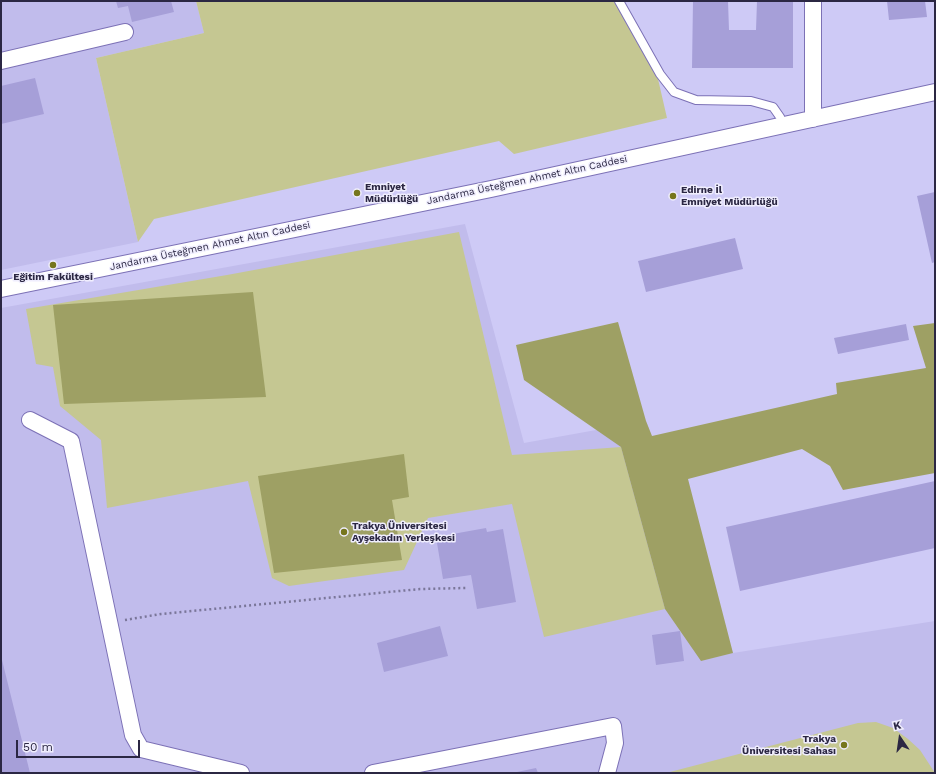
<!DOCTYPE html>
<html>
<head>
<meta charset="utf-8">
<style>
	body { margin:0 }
	#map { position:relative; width:936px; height:774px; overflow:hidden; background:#cecaf6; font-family:"Work Sans",sans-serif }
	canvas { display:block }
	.frame { position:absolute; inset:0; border:2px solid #2b2743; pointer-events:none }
	.north { position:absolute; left:880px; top:718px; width:40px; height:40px; -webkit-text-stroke:3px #f0eefe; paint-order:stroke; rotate:347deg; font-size:11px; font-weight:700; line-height:16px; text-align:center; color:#2b2743 }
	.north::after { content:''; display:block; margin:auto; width:14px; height:18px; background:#2b2743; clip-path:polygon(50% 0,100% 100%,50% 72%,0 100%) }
	.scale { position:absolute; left:16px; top:740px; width:124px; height:18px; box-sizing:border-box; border:2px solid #2b2743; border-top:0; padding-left:5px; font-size:12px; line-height:14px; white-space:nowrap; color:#2b2743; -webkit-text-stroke:3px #f0eefe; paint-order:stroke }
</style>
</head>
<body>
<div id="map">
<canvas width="936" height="774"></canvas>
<div class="frame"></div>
<div class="north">K</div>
<div class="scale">50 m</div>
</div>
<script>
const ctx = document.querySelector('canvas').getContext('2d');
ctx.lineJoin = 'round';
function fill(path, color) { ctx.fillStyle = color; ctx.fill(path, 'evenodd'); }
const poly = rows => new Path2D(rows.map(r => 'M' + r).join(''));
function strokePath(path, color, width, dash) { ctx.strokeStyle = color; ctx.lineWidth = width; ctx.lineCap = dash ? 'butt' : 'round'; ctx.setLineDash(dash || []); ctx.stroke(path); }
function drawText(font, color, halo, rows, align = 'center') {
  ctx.font = font + ' "Work Sans",sans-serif'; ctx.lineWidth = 3; ctx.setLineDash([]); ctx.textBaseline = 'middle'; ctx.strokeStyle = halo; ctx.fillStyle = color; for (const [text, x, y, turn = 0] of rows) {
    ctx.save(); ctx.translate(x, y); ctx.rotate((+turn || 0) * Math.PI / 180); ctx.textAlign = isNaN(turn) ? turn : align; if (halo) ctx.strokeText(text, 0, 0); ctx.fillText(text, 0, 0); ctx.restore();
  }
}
const built = poly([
	[1,1,196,1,204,33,96,58,138,242,1,270],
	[465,224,524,443,646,421,733,653,935,621,935,773,1,773,1,308]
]);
const green = poly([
	[196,1,614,1,658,79,667,118,514,154,499,141,154,219,138,242,96,58,204,33],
	[459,232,512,455,621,447,665,609,544,637,512,504,428,518,404,570,289,586,272,578,248,481,107,508,101,440,60,406,53,367,36,364,26,309,227,275],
	[876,722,893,728,908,739,920,750,935,773,666,773,858,723]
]);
const forest = poly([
	[253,292,266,397,64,404,53,305],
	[618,322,646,421,652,436,837,394,836,383,926,368,913,326,935,323,935,473,843,490,830,466,802,449,688,479,733,653,701,661,665,609,621,447,524,380,516,345],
	[404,454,409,497,392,500,402,560,274,573,258,476]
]);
const building = poly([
	[116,1,171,1,174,12,132,22,128,6,118,8],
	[693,1,728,1,729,30,756,30,757,1,793,1,793,68,692,68],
	[887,1,925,1,927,17,889,20],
	[35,78,44,114,1,124,1,86],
	[935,192,935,262,932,263,917,196],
	[735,238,743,269,646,292,638,261],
	[906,324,909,340,838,354,834,338],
	[935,481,935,548,740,591,726,527],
	[486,528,487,532,503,529,516,602,477,609,471,575,443,579,436,537],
	[440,626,448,656,384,672,377,643],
	[680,631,684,661,656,665,652,635],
	[1,660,2,660,30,773,1,773],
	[536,768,538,773,517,773,517,772]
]);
const path = poly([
	[125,620,161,614,420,589,466,588]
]);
const service = poly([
	[619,1,660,74,674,92,696,100,751,101,773,107,780,117,783,125]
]);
const minor = poly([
	[1,61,125,32],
	[813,119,813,1],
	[1,289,491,189,935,92],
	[30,420,71,441,133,735,141,749,241,773],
	[373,773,613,726,615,743,607,773]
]);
const markers = [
	[357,193,4,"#76761d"],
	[673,196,4,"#76761d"],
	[53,265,4,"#76761d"],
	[344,532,4,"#76761d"],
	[844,745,4,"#76761d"]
];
const streetNames = [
	["Jandarma Üsteğmen Ahmet Altın Caddesi",527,180,-12],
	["Jandarma Üsteğmen Ahmet Altın Caddesi",210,246,-12]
];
const poiNames = [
	["Emniyet",365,187],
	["Müdürlüğü",365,199],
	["Edirne İl",681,190],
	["Emniyet Müdürlüğü",681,202],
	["Eğitim Fakültesi",53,277,"center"],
	["Trakya Üniversitesi",352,526],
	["Ayşekadın Yerleşkesi",352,538],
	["Trakya",836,739,"right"],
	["Üniversitesi Sahası",836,751,"right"]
];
fill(built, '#c1bcec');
fill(green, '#c5c792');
fill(forest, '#9ea064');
fill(building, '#a69fd8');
strokePath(service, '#7c71b6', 10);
strokePath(minor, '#7c71b6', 18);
strokePath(path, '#7a7699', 2.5, [2, 3]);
strokePath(service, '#fff', 8);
strokePath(minor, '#fff', 16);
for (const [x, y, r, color] of markers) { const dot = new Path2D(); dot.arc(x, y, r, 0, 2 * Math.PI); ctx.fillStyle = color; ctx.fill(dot); strokePath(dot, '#f0eefe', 1.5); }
drawText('10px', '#2b2743', '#f0eefe', streetNames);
drawText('bold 10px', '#2b2743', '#f0eefe', poiNames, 'left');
</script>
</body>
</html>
